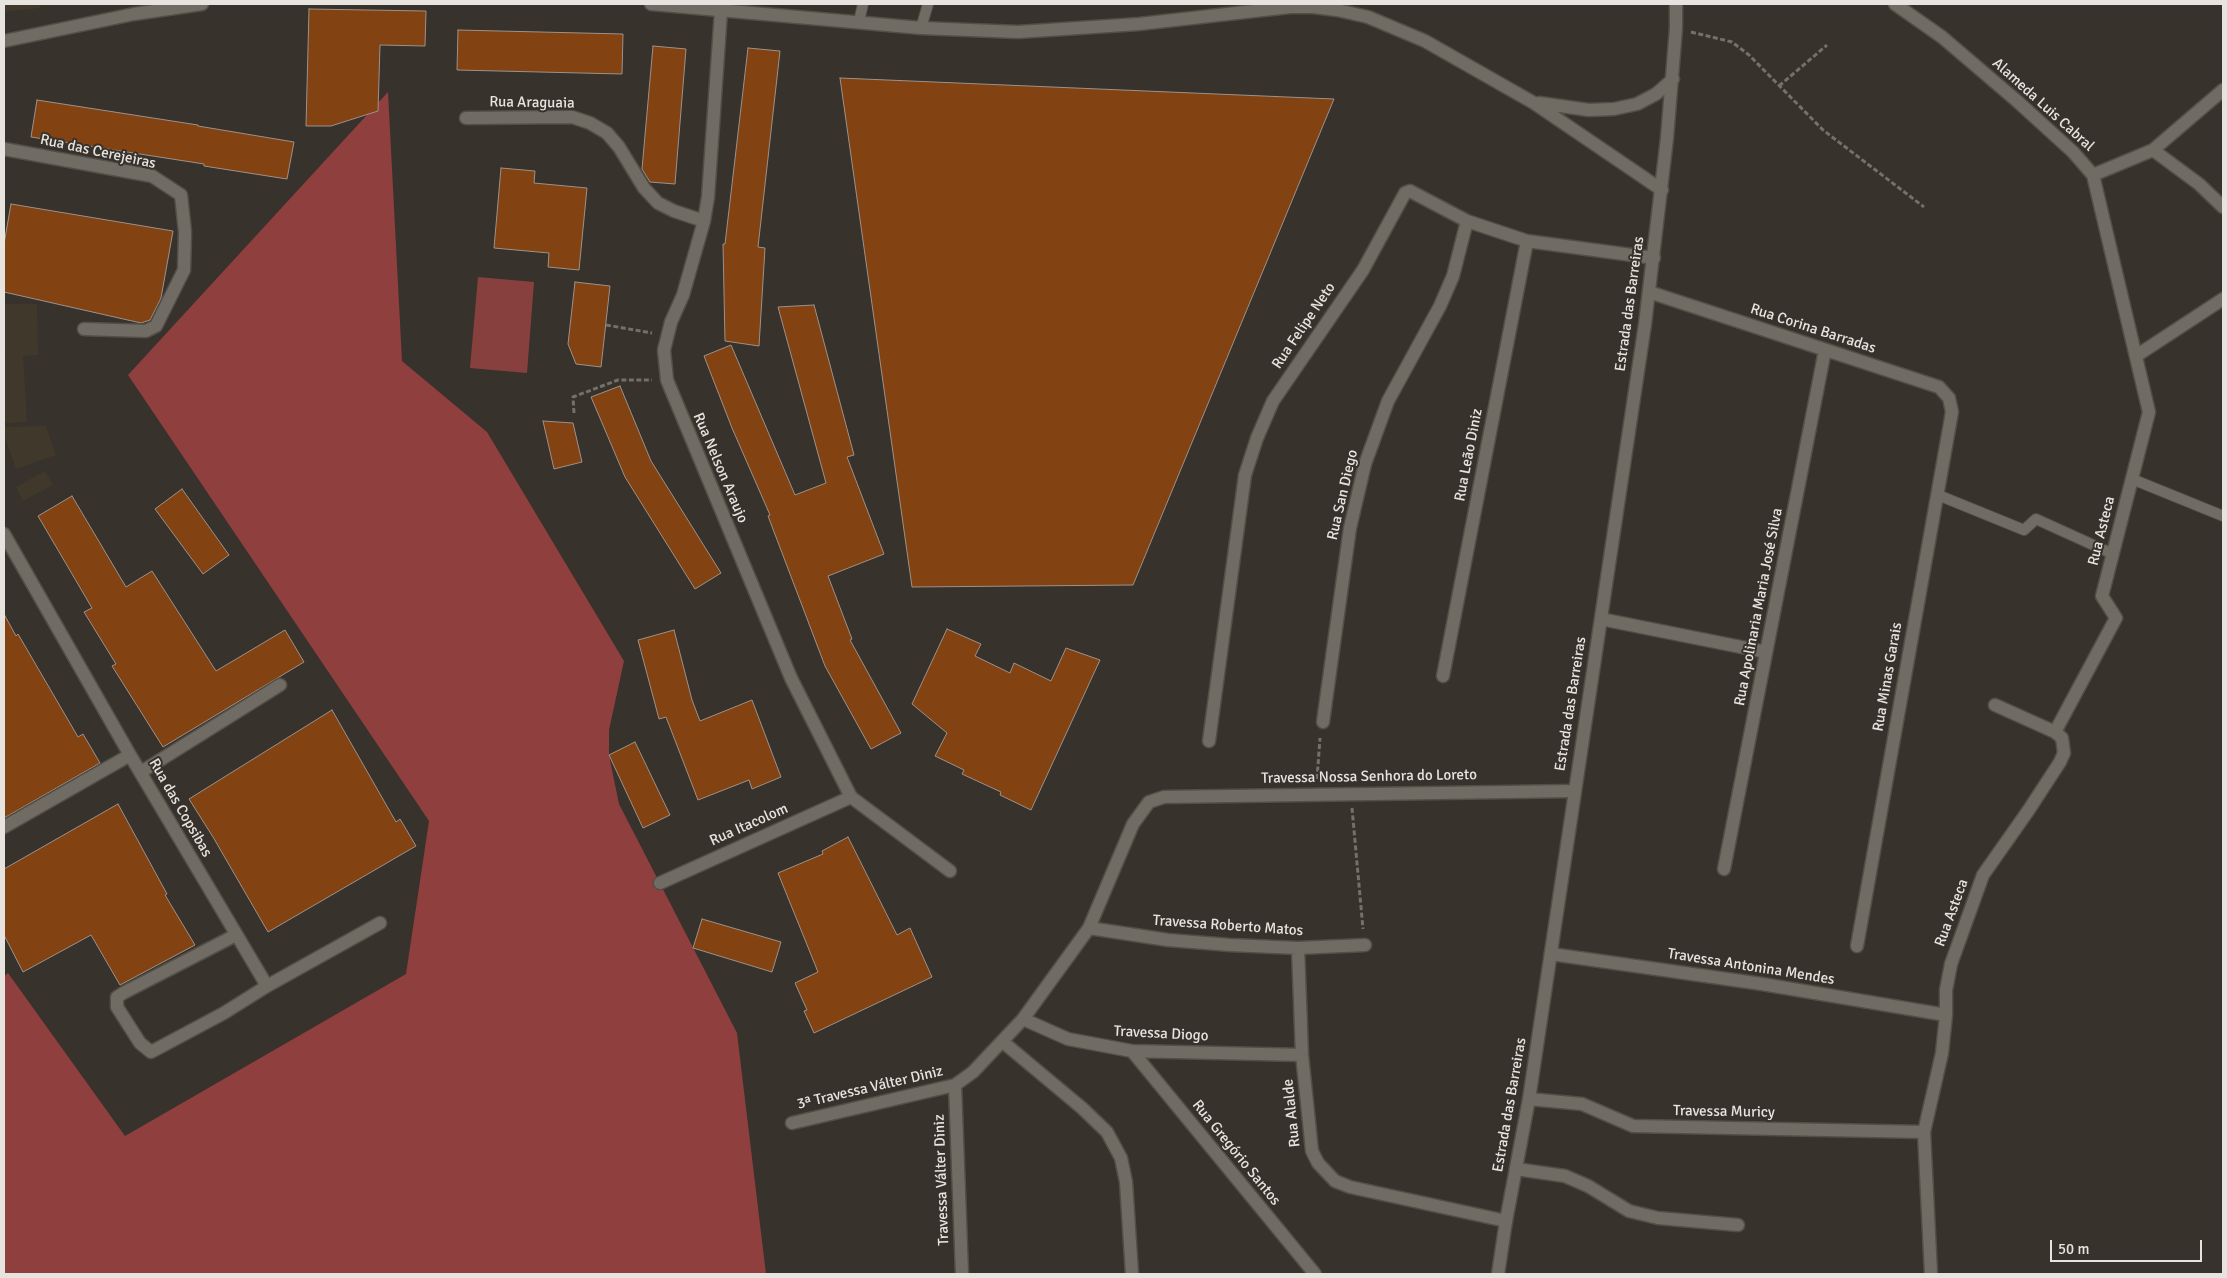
<!DOCTYPE html>
<html>
<head>
<meta charset="utf-8">
<style>
	body { margin:0 }
	#map { position:relative; width:2227px; height:1278px; overflow:hidden; background:#37322b; font-family:Signika,sans-serif }
	canvas { display:block }
	.frame { position:absolute; inset:0; border:5px solid #e7e4df; pointer-events:none }
	.scale { position:absolute; left:2050px; top:1240px; width:152px; height:22px; box-sizing:border-box; border:2px solid #e7e4df; border-top:0; padding-left:6px; font-size:15px; line-height:18px; white-space:nowrap; color:#e7e4df; -webkit-text-stroke:4px #37322b; paint-order:stroke }
</style>
</head>
<body>
<div id="map">
<canvas width="2227" height="1278"></canvas>
<div class="frame"></div>
<div class="scale">50 m</div>
</div>
<script>
const ctx = document.querySelector('canvas').getContext('2d');
ctx.lineJoin = 'round';
function fill(path, color) { ctx.fillStyle = color; ctx.fill(path, 'evenodd'); }
const poly = rows => new Path2D(rows.map(r => 'M' + r).join(''));
function strokePath(path, color, width, dash) { ctx.strokeStyle = color; ctx.lineWidth = width; ctx.lineCap = dash ? 'butt' : 'round'; ctx.setLineDash(dash || []); ctx.stroke(path); }
function drawText(font, color, halo, rows, align = 'center') {
  ctx.font = font + ' Signika,sans-serif'; ctx.lineWidth = 4; ctx.setLineDash([]); ctx.textBaseline = 'middle'; ctx.strokeStyle = halo; ctx.fillStyle = color; for (const [text, x, y, turn = 0] of rows) {
    ctx.save(); ctx.translate(x, y); ctx.rotate((+turn || 0) * Math.PI / 180); ctx.textAlign = isNaN(turn) ? turn : align; if (halo) ctx.strokeText(text, 0, 0); ctx.fillText(text, 0, 0); ctx.restore();
  }
}
const built = poly([
	[4,4,39,4,40,8,4,12],
	[4,304,37,304,38,355,23,356,27,422,4,423,4,357,9,356,4,356],
	[46,426,56,455,16,469,4,433,4,427],
	[45,471,53,485,23,501,16,487]
]);
const green = poly([
	[478,277,534,282,527,373,470,368]
]);
const forest = poly([
	[388,92,402,361,487,432,624,661,609,730,609,755,619,804,737,1033,766,1274,4,1274,4,976,8,973,125,1136,406,974,429,821,128,375]
]);
const building = poly([
	[309,9,426,11,425,46,380,45,378,111,331,126,306,126,309,9],
	[458,30,623,34,622,74,457,70,458,30],
	[653,46,686,49,675,184,650,182,642,169,653,46],
	[748,48,780,51,758,247,765,248,759,346,725,341,723,244,725,244,748,48],
	[840,78,1334,99,1133,585,912,587,840,78],
	[37,100,198,125,198,126,294,142,287,179,204,166,204,164,31,137,37,100],
	[501,168,535,171,534,183,587,188,579,270,548,267,549,253,494,248,501,168],
	[11,204,173,231,161,298,150,320,141,323,4,292,4,244,11,204],
	[575,282,610,286,601,367,576,364,568,344,575,282],
	[814,305,854,455,847,457,884,554,828,576,852,639,850,640,901,733,871,749,825,666,768,516,770,515,732,428,704,356,731,345,795,495,826,483,778,307,814,305],
	[620,386,651,461,721,573,695,589,625,477,591,397,620,386],
	[543,421,573,423,582,462,554,469,543,421],
	[182,489,229,555,203,574,155,509,182,489],
	[72,496,126,587,152,571,216,671,285,630,304,662,163,747,112,666,116,664,84,612,92,608,38,516,72,496],
	[4,614,16,636,18,634,78,737,83,734,100,763,4,818,4,614],
	[947,629,981,644,975,656,1010,673,1014,663,1051,681,1066,648,1100,660,1031,810,1000,795,1001,792,962,774,964,770,935,756,947,733,912,704,947,629],
	[674,630,692,700,700,721,752,700,781,777,752,789,749,780,698,800,666,717,659,719,638,640,674,630],
	[332,710,396,822,400,819,416,846,268,932,213,837,189,799,332,710],
	[635,742,670,815,643,828,609,755,635,742],
	[118,804,167,894,165,895,195,945,120,985,91,935,23,972,4,935,4,869,118,804],
	[848,837,897,935,910,928,932,977,814,1033,804,1011,807,1010,795,983,818,972,778,873,823,854,822,851,848,837],
	[702,919,781,942,772,972,693,948,702,919]
]);
const path = poly([
	[1691,32,1732,42,1749,55,1823,130,1924,207],
	[1779,86,1827,45],
	[606,325,652,333],
	[574,413,573,397,618,380,652,380],
	[1317,779,1320,738],
	[1352,808,1363,929]
]);
const lane = poly([
	[859,21,863,4],
	[921,28,928,4],
	[2132,479,2223,516],
	[1938,495,2024,530,2036,519,2113,554]
]);
const street = poly([
	[1895,4,1942,37,2017,101,2073,152,2093,175,2149,412,2102,596,2116,618,2055,732],
	[721,11,708,197,704,221,683,295,671,322,664,350,667,380,791,678,851,797,950,871],
	[466,118,572,117,590,123,607,133,619,147,644,188,658,203,674,211,704,221],
	[4,149,152,176,181,195,185,232,184,270,156,326,146,331,84,329],
	[2153,150,2199,184,2223,207],
	[2093,175,2153,150,2223,90],
	[1649,292,1939,387,1949,398,1952,412,1857,946],
	[2136,356,2223,299],
	[4,534,130,755,267,986,380,923],
	[1601,619,1766,652],
	[1443,676,1527,241],
	[1323,722,1350,528,1365,464,1388,401,1440,306,1453,276,1467,221],
	[1209,741,1245,475,1257,438,1273,401,1363,270,1405,193,1410,191,1467,221,1527,241,1654,258],
	[141,772,280,685],
	[4,827,130,755],
	[1724,869,1825,350],
	[660,883,851,797],
	[1089,928,1168,940,1230,945,1298,948,1365,945],
	[236,935,125,992,117,997,117,1007,140,1043,151,1052,224,1013,267,986],
	[1298,948,1302,1055,1312,1151,1318,1163,1335,1181,1350,1187,1506,1221],
	[1551,954,1762,984,1946,1015],
	[1023,1019,1068,1039,1132,1051,1302,1055],
	[1003,1042,1082,1108,1107,1132,1121,1158,1126,1182,1132,1274],
	[1132,1051,1315,1274],
	[955,1085,962,1274],
	[1529,1099,1582,1104,1633,1126,1924,1132],
	[792,1123,955,1085,973,1072,1023,1019,1089,928,1133,824,1149,802,1164,797,1574,791],
	[1516,1169,1565,1176,1588,1186,1629,1211,1658,1218,1738,1225],
	[1931,1274,1924,1132,1942,1053,1946,1015,1946,990,1951,964,1983,875,2028,811,2060,762,2064,753,2062,738,2055,732,1995,705]
]);
const secondary = poly([
	[651,4,921,28,1018,32,1139,24,1290,7,1313,7,1337,10,1368,17,1425,41,1534,103,1662,190],
	[4,41,134,14,202,4],
	[1539,103,1589,110,1614,109,1637,104,1656,94,1673,79],
	[1498,1274,1506,1221,1529,1099,1645,324,1667,138,1676,28,1676,4]
]);
const streetNames = [
	["Rua Araguaia",532,103,1],
	["Alameda Luis Cabral",2043,105,42],
	["Rua das Cerejeiras",98,152,12],
	["Estrada das Barreiras",1630,304,-82],
	["Rua Felipe Neto",1304,326,-56],
	["Rua Corina Barradas",1813,329,18],
	["Rua Leão Diniz",1469,455,-79],
	["Rua Nelson Araujo",720,468,67],
	["Rua San Diego",1343,495,-77],
	["Rua Asteca",2102,531,-76],
	["Rua Apolinaria Maria José Silva",1759,607,-79],
	["Rua Minas Garais",1888,677,-80],
	["Estrada das Barreiras",1571,704,-81],
	["Travessa Nossa Senhora do Loreto",1369,777,-1],
	["Rua das Copsibas",180,808,60],
	["Rua Itacolom",749,825,-24],
	["Rua Asteca",1952,913,-70],
	["Travessa Roberto Matos",1228,926,4],
	["Travessa Antonina Mendes",1751,967,9],
	["Travessa Diogo",1161,1034,3],
	["3ª Travessa Válter Diniz",870,1088,-13],
	["Estrada das Barreiras",1510,1105,-80],
	["Travessa Muricy",1724,1112,1],
	["Rua Alalde",1292,1113,-96],
	["Rua Gregório Santos",1236,1153,51],
	["Travessa Válter Diniz",942,1180,-92]
];
fill(built, '#40392b');
fill(green, '#88403e');
fill(forest, '#8e3f3e');
fill(building, '#834211');
strokePath(building, '#9c928c', 1);
strokePath(lane, '#524f48', 12);
strokePath(street, '#524f48', 15);
strokePath(secondary, '#524f48', 15);
strokePath(path, '#74706a', 3, [5, 2.5]);
strokePath(lane, '#716c63', 10);
strokePath(street, '#716c63', 12);
strokePath(secondary, '#716c63', 12);
drawText('15px', '#e7e4df', '#37322b', streetNames);
</script>
</body>
</html>
